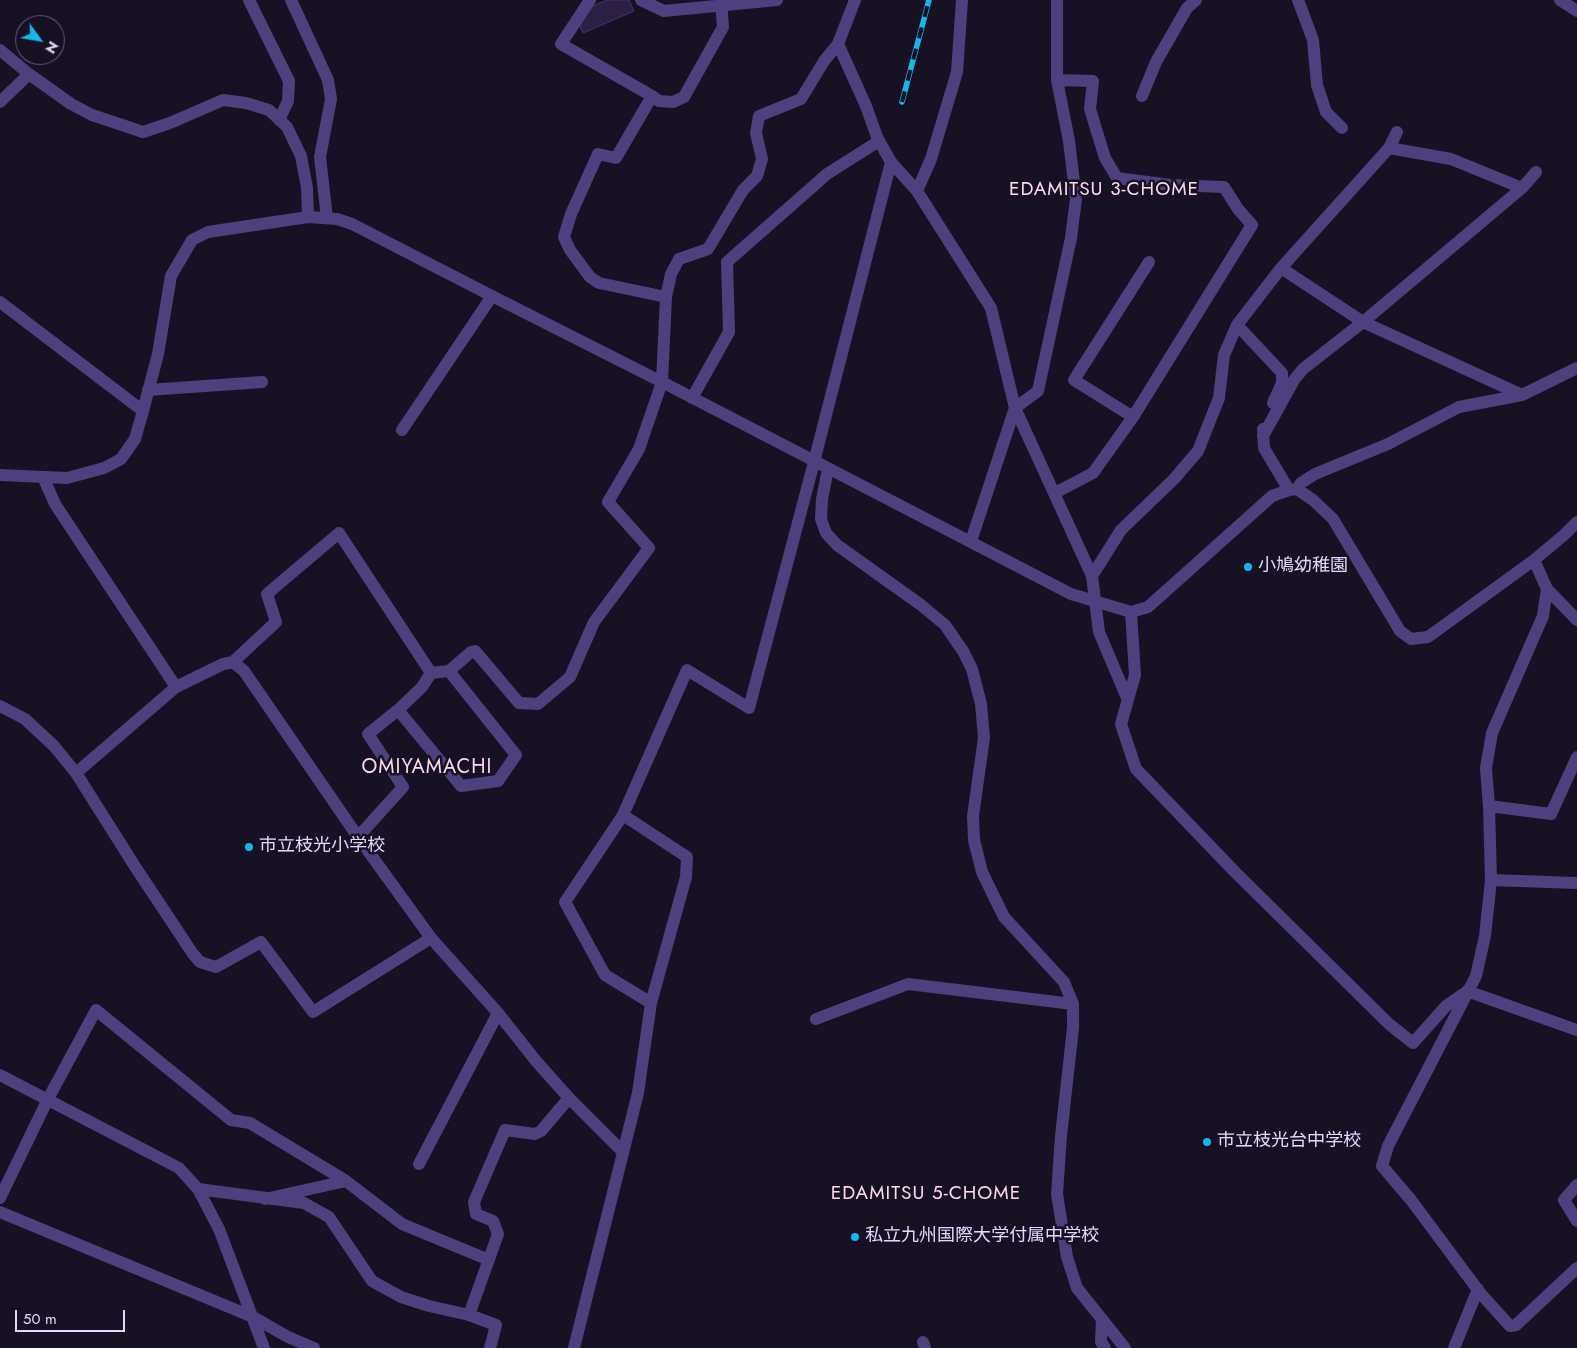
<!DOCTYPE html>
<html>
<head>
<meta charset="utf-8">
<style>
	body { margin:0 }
	#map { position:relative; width:1577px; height:1348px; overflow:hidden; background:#171124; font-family:Jost,sans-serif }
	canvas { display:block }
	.north { position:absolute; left:15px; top:15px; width:50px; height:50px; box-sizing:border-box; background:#171124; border:1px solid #68617a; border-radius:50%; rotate:122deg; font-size:14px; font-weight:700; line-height:20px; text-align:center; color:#e1d8fb }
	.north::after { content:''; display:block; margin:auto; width:18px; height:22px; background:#15b6ea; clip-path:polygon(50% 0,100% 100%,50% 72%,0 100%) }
	.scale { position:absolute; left:15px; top:1310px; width:110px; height:22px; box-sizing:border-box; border:2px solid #e1d8fb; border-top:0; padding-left:6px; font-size:15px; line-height:18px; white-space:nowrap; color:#e1d8fb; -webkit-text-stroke:4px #171124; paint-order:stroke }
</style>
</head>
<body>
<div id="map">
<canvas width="1577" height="1348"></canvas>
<div class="north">N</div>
<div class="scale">50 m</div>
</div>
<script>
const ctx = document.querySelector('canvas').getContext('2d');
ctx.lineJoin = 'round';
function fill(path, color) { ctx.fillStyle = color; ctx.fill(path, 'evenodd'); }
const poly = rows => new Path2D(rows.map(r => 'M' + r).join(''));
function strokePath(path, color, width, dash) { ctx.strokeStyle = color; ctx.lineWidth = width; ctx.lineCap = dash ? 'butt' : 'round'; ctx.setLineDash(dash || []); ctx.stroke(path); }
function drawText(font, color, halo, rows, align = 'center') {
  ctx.font = font + ' Jost,"Noto Sans JP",sans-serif'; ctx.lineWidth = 5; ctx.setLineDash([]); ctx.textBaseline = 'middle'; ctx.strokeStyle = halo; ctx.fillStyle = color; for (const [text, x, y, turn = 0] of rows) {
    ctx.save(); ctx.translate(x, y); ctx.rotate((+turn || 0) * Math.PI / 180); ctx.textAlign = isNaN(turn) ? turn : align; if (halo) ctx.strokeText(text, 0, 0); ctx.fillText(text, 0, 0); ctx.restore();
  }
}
const building = poly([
	[607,0,629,0,634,11,583,33,575,14,607,0]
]);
const minor = poly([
	[249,0,289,81,288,101,279,120],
	[291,0,328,80,331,99,320,157,327,218],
	[590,0,561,44,652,96,616,158,598,154,571,214,564,237,570,250,590,277,599,283,666,297],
	[641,0,664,11,777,0],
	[1298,0,1313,40,1317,85,1326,112,1342,128],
	[1560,0,1577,11],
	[838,44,866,106,877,137,891,162,917,191,991,308,1015,408,1092,576,1099,632,1127,698],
	[0,50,29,74,71,104,92,115,143,132,170,123,223,100,246,103,269,110,287,127,301,156,307,188,308,217],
	[652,96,659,101,673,102,684,97,723,27,721,0],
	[1142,96,1156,62,1187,8,1196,0],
	[0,102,29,74],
	[1389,148,1451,159,1522,188],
	[917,191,931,159,957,72,962,0],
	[1281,268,1363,322,1522,395],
	[0,302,143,411],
	[1237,325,1282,373,1282,383,1273,403],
	[148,390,262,382],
	[692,398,729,332,727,262,827,174,879,141],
	[1133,417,1074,380,1149,262],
	[1263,429,1264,448,1289,490],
	[402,430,492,296],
	[1263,436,1294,380,1303,369,1363,322,1522,188,1536,172],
	[828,469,822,499,821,519,826,533,837,545,921,605,945,625,963,651,972,669,981,704,984,738,973,816,974,840,982,872,1004,917,1064,982,1073,1004,1073,1028,1061,1136,1057,1194,1067,1257,1077,1288,1125,1348],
	[0,475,67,478,104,468,121,459,135,439,143,411,158,354,171,276,192,240,208,232,308,217,337,219,352,224,492,296,662,382,1071,594,1131,612,1148,607,1272,496,1289,490,1297,489,1313,500,1333,519,1400,631,1411,639,1428,637,1534,560,1564,535,1577,522],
	[43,477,55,504,176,687],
	[1297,489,1301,483,1315,474,1388,444,1459,407,1522,395,1577,368],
	[1055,493,1093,473,1133,417,1252,225,1238,209,1224,187,1170,185,1117,178,1105,158,1090,109,1093,81,1057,80],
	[971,541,1015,408,1038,391,1071,238,1076,199,1069,141,1057,80,1057,0],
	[1534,560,1547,589,1543,616,1492,733,1486,768,1489,806,1491,880,1485,936,1476,976,1388,1146,1382,1166,1411,1200,1481,1294,1510,1326,1516,1325,1577,1268],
	[1092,576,1121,530,1174,479,1198,451,1219,398,1224,355,1237,325,1281,268,1389,148,1397,132],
	[1547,589,1577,620],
	[1131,612,1135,675,1121,724,1136,769,1235,872,1389,1024,1413,1043,1446,1006,1465,993],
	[233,662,244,671,358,837,431,938,498,1013,536,1061,569,1098,623,1152],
	[0,706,25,719,54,746,76,773,136,868,193,954,200,962,216,967,261,942,313,1012,431,938],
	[398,710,461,786,498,781,516,755,449,671],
	[76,773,176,687,223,664,233,662,276,622,267,594,339,533,431,673],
	[1489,806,1551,814,1577,757],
	[358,837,403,787,368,734,398,710,422,687,431,673,449,671,471,652,475,651,519,703,538,704,570,677,594,622,649,548,608,502,639,449,662,382,666,297,671,274,679,259,708,249,743,190,757,176,762,159,756,133,759,116,801,99,824,61,838,44,855,0],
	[1491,880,1577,883],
	[1467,991,1577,1030],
	[651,1003,605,975,565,902,623,815,687,670,749,708,814,462,891,162],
	[816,1019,908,984,1073,1004],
	[0,1075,179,1168,198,1189,219,1229,264,1348],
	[419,1164,498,1013],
	[346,1181,402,1224,489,1260],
	[1577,1185,1564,1200,1577,1221],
	[198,1189,304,1203,329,1217,372,1281,401,1297,429,1306,469,1315,496,1325,490,1348],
	[0,1198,48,1099,96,1010,231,1120,250,1123,346,1181,265,1199],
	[0,1212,253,1317,288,1337,314,1348],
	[469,1315,498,1234,493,1221,476,1214,474,1202,505,1130,535,1134,541,1131,569,1098],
	[1102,1319,1101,1342,1105,1348],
	[923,1342,925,1348],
	[574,1348,638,1093,651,1003,686,877,687,857,623,815],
	[1454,1348,1478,1289]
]);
const rail = poly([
	[902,102,929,0]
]);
const markers = [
	[1248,567,5,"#15b6ea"],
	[249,847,5,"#15b6ea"],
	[1207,1142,5,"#15b6ea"],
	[855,1237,5,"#15b6ea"]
];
const poiNames = [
	["小鳩幼稚園",1258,567],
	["市立枝光小学校",259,847],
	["市立枝光台中学校",1217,1142],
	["私立九州国際大学付属中学校",865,1237]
];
const neighbourhoodNames = [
	["EDAMITSU 3-CHOME",1104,190],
	["EDAMITSU 5-CHOME",926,1194]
];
const quarterNames = [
	["OMIYAMACHI",427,768]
];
fill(building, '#2b1f43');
strokePath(building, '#47336d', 1);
strokePath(minor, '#4c407f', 12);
strokePath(rail, '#15b6ea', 5.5);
strokePath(rail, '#171124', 4, [11]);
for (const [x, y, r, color] of markers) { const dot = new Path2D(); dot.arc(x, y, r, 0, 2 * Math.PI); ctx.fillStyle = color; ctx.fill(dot); strokePath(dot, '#171124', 2); }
drawText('18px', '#e1d8fb', '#171124', poiNames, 'left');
ctx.letterSpacing = '1px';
drawText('19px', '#fcd9ea', '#171124', neighbourhoodNames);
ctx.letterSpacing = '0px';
ctx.letterSpacing = '1px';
drawText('20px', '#fcd9ea', '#171124', quarterNames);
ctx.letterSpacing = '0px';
</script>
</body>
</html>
